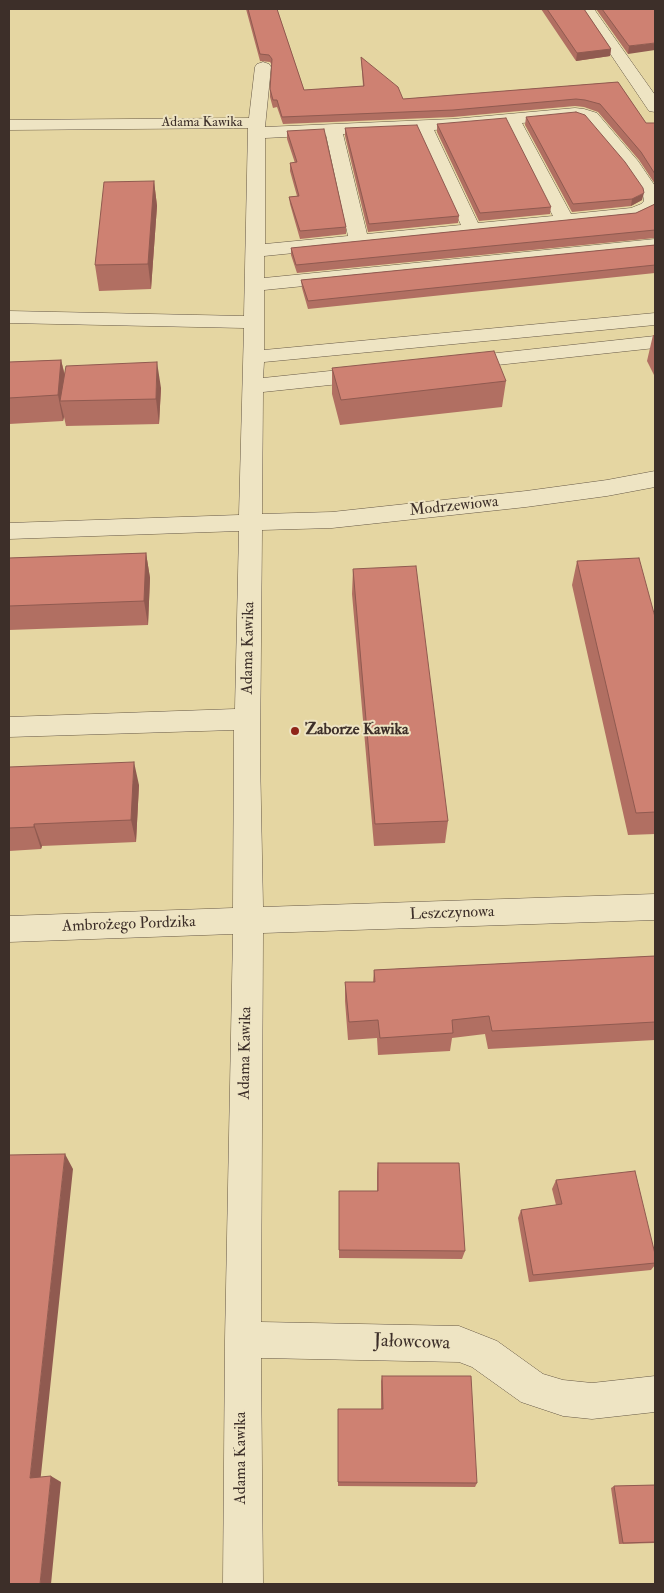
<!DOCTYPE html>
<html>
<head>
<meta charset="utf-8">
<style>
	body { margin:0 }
	#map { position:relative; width:664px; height:1593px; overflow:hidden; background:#e5d6a2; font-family:"IM FELL Double Pica",serif }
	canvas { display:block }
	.frame { position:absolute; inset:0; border:10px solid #3d2f29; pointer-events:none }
</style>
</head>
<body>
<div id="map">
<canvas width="664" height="1593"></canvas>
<div class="frame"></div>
</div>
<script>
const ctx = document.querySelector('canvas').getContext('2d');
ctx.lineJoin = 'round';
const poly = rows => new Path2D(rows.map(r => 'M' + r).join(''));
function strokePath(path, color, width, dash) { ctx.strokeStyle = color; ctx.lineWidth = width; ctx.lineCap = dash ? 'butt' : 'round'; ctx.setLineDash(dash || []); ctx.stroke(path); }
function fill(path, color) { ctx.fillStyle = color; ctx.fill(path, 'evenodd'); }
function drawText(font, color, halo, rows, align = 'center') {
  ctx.font = font + ' "IM FELL Double Pica",serif'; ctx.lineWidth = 4; ctx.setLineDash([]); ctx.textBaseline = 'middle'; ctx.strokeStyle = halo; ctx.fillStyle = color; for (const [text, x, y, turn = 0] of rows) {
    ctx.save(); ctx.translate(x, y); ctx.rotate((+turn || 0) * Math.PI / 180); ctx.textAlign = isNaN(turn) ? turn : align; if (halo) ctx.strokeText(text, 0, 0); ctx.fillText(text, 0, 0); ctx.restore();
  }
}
const minor = poly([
	[580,9,594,9,655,95,655,112,649,111,580,9],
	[263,62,269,64,271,67,265,127,453,119,575,108,584,109,597,113,638,161,655,186,655,210,634,219,264,256,264,278,655,239,655,251,264,290,264,350,655,313,655,325,264,362,263,378,368,367,375,369,378,374,375,379,368,381,263,392,262,514,332,512,526,491,607,480,655,471,655,487,607,496,526,507,332,528,262,530,260,756,263,907,655,894,655,920,263,933,261,1322,459,1326,497,1341,543,1374,563,1380,592,1383,655,1376,655,1412,592,1419,563,1416,521,1402,472,1367,459,1362,261,1358,263,1584,223,1584,225,1340,233,934,9,942,9,916,233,908,234,730,9,737,9,717,235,709,239,531,9,539,9,523,239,515,244,328,9,323,9,311,244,316,248,128,9,130,9,120,249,118,255,67,257,64,263,62],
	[575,118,585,121,625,168,643,195,644,201,641,204,631,208,571,214,522,123,575,118],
	[506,124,553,216,478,223,434,130,506,124],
	[418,131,461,225,367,234,343,134,418,131],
	[326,135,348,236,265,244,265,138,326,135],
	[655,336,655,348,460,369,453,368,450,363,453,358,460,357,655,336]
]);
const wall = poly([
	[246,9,277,9,304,90,363,86,361,57,403,99,618,82,646,123,655,123,655,184,639,160,598,112,584,107,575,106,453,117,283,124,277,107,273,108,270,97,270,89,272,65,270,62,260,61],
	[541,9,584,9,611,49,610,56,576,61],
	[596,9,655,9,628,54],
	[526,117,642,200,631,206,572,212,525,125],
	[437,124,551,207,550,214,479,221,437,132],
	[345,128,459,216,458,223,368,232,345,136],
	[287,131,346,227,346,234,300,239,290,204,289,197,297,196,290,171,290,163,295,163,287,139],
	[154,181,157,206,151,289,99,291,95,265],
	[655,204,655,238,297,273,291,255,291,248,636,213],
	[655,245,655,273,308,309,302,288,301,280],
	[653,335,655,335,655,377,647,361],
	[61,360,65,375,161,388,159,424,66,426,64,417,63,421,9,424,9,362],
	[332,368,506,381,502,407,340,425,332,394],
	[146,553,150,578,148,625,9,630,9,558],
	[577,561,655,617,655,834,628,835,572,585],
	[353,569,448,821,445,843,374,846,352,594],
	[9,767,139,785,136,842,42,846,41,849,9,851],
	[655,956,655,1040,488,1049,485,1034,452,1038,450,1051,378,1055,377,1038,348,1040,345,1001,345,982,373,982,374,970],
	[378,1163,465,1251,462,1259,339,1258,339,1191,377,1191,377,1172],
	[556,1180,655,1254,655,1265,651,1270,529,1282,518,1218,521,1210,556,1205,552,1189],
	[382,1376,477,1483,475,1487,338,1486,338,1409,381,1409,381,1381],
	[655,1485,655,1543,619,1544,611,1488,614,1486]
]);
const shadedWall = poly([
	[655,43,655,50,628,54,629,46],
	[611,49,610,56,576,61,577,53],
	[154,181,157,206,151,289,148,264],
	[644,193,642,200,631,206,632,199],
	[61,360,67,386,60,401,64,417,63,421,58,395],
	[157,362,161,388,159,424,156,399],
	[146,553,150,578,148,625,144,601],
	[134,762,139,785,136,842,131,820],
	[34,824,42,846,41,849,34,827],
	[65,1154,73,1169,40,1484,30,1478],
	[51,1476,61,1482,51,1584,40,1584]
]);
const building = poly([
	[248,9,277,9,304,90,364,86,361,57,398,87,403,99,618,82,646,123,655,123,655,174,641,152,600,104,585,100,576,99,453,110,282,117,277,100,273,100,270,89,272,59,269,55,260,54,248,9],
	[547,9,584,9,611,49,577,53,547,9],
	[602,9,655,9,655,43,629,46,602,9],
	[576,112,585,115,625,162,643,188,644,193,632,199,573,204,526,117,576,112],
	[506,118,551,207,480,213,437,124,506,118],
	[417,125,459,216,369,224,345,128,417,125],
	[324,129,346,227,300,231,289,197,299,196,290,163,297,162,287,131,324,129],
	[154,181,148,264,95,265,104,182,154,181],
	[655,204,655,230,296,265,291,248,636,213,655,204],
	[655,245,655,265,308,301,301,280,655,245],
	[494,351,506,381,341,400,332,368,494,351],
	[61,360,58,395,9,398,9,362,61,360],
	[157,362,156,399,60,401,66,366,157,362],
	[146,553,144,601,9,606,9,558,146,553],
	[639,558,655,617,655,812,636,813,577,561,639,558],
	[416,566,448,821,375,824,353,569,416,566],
	[134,762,131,820,34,824,34,827,9,828,9,767,134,762],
	[655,956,655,1022,492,1031,489,1016,452,1020,453,1033,380,1038,378,1020,349,1022,345,982,375,982,374,970,655,956],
	[65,1154,30,1478,51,1476,40,1584,9,1584,9,1155,65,1154],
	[378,1163,459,1163,465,1251,339,1250,339,1191,378,1191,378,1163],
	[635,1171,655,1254,655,1263,533,1275,521,1210,562,1204,556,1180,635,1171],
	[382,1376,471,1376,477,1483,338,1482,338,1409,383,1409,382,1376],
	[655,1485,655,1542,623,1543,614,1486,655,1485]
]);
const markers = [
	[295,731,5,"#8f2418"]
];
const farStreetnames = [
	["Adama Kawika",202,123]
];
const streetNames = [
	["Modrzewiowa",454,507,-6],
	["Adama Kawika",249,648,-89],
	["Leszczynowa",452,914,-2],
	["Ambrożego Pordzika",129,925,-2],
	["Adama Kawika",246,1053,-89],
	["Adama Kawika",242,1458,-90]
];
const poiNames = [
	["Zaborze Kawika",305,731]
];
const nearStreetnames = [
	["Jałowcowa",412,1343,2]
];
strokePath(minor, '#675947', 1);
fill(minor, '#eee4c3');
fill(wall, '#b16f62');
fill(shadedWall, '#905a50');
fill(building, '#ce8172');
strokePath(building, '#905a50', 1);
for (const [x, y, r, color] of markers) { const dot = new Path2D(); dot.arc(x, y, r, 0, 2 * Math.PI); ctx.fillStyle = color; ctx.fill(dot); strokePath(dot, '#eee4c3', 2); }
drawText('14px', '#3d2f29', '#eee4c3', farStreetnames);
drawText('16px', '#3d2f29', '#eee4c3', streetNames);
drawText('bold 16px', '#3d2f29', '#eee4c3', poiNames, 'left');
drawText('19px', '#3d2f29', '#eee4c3', nearStreetnames);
</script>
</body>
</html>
